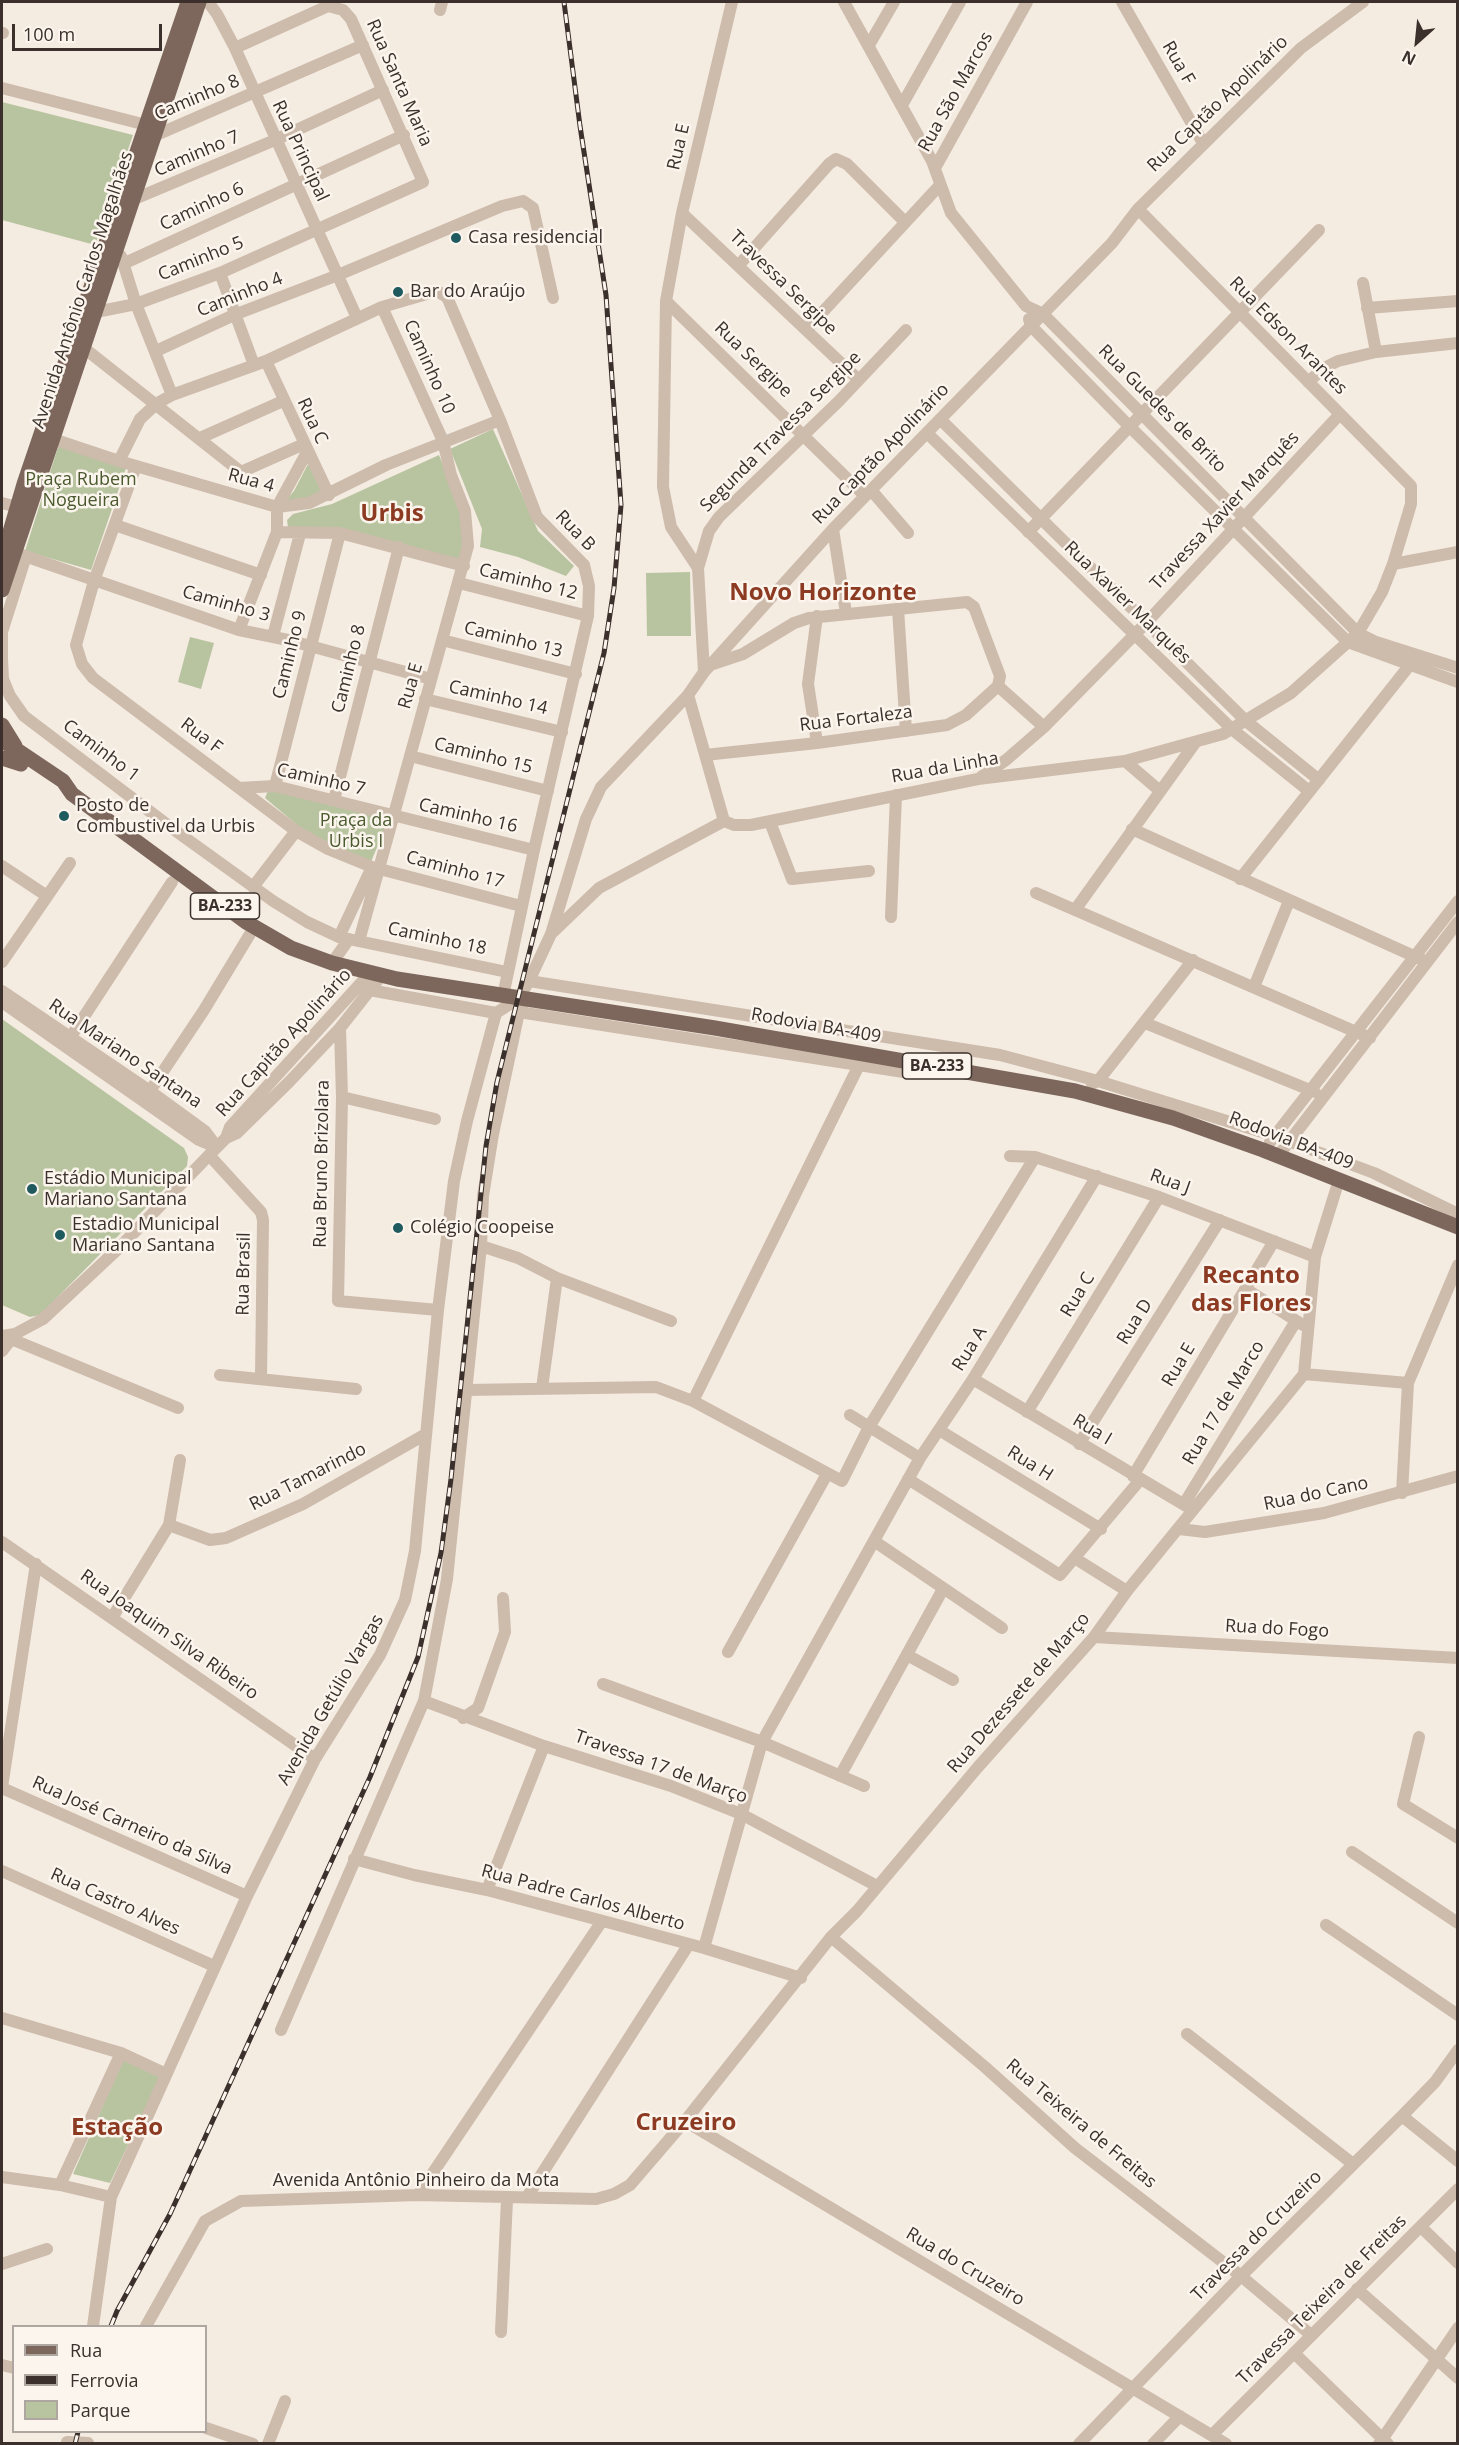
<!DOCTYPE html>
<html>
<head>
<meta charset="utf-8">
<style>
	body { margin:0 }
	#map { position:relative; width:1459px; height:2445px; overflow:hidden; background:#f4ebe1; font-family:"Open Sans",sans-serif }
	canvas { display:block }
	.frame { position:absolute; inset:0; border:3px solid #3b302b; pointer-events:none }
	.legend { position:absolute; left:12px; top:2325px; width:195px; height:108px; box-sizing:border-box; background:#fbf5ee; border:2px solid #aea6a0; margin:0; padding:8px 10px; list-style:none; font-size:18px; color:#3b302b }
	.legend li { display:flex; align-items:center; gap:12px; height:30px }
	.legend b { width:30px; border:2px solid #aea6a0 }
	.north { position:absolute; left:1387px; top:12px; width:60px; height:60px; -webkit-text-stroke:4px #fbf5ee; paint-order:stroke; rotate:207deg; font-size:16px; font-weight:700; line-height:24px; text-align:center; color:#3b302b }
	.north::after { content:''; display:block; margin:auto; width:21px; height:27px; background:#3b302b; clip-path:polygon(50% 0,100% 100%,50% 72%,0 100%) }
	.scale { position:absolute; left:12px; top:24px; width:150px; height:27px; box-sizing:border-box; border:3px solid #3b302b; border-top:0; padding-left:8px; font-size:18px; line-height:21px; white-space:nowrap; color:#3b302b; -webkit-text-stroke:4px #fbf5ee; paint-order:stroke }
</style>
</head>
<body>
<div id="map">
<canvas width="1459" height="2445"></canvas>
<div class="frame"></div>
<ul class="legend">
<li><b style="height:8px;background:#7d675c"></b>Rua</li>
<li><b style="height:8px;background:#3b302b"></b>Ferrovia</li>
<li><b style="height:16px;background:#b8c4a0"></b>Parque</li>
</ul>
<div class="north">N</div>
<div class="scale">100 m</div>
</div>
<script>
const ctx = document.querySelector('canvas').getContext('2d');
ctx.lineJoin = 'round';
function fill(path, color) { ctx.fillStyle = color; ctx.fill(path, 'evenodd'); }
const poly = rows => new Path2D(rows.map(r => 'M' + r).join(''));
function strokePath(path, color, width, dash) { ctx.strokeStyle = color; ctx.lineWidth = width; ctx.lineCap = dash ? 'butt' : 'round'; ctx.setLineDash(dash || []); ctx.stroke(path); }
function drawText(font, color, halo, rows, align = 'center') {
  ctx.font = font + ' "Open Sans",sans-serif'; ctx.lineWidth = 5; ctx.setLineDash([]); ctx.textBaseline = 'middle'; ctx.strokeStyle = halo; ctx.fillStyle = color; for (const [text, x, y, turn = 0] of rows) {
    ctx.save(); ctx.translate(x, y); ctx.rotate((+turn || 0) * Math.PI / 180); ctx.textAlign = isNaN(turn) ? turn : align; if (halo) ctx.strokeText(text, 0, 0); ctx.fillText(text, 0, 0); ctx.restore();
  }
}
const green = poly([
	[2,102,133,135,95,245,2,220],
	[493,429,538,531,574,566,566,576,518,557,480,547,482,529,450,449],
	[59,444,127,465,91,570,25,551],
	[439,455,467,525,461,560,288,527,287,520,293,514,332,504],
	[308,464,326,499,288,506,287,499,294,491],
	[690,572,691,636,647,636,646,573],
	[190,637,214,643,201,689,178,682],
	[270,786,390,817,370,864,302,829,265,798],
	[2,1019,184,1148,188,1157,187,1166,40,1315,30,1317,2,1305],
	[123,2060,160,2077,110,2183,73,2174]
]);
const minor = poly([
	[208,2,217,14,235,48,357,318],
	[844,2,932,161,951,213,1026,306,1043,314,1358,633,1376,642,1458,668],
	[1122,2,1203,143],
	[440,10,442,2],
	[2,33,3,33],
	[869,45,894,2],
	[2,88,154,127],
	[902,105,960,2],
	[154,136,363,45],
	[935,168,1027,2],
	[132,200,275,140,383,90],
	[682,213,859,380],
	[121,256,136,304,172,395],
	[125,263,404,135],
	[739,265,829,164,836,159,847,164,905,222],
	[220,273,254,365],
	[1363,283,1376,352],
	[666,301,865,496],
	[1367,308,1458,301],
	[96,312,136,304,220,273,423,182,351,19,343,10,328,6,235,48],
	[1029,319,1031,326,1130,427,1348,642,1458,682],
	[806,330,940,185],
	[84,348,241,472,304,444],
	[156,351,234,315,338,275,502,206,523,201,533,208,553,298],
	[266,361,329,495],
	[1308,382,1324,368,1338,361,1376,352,1458,343],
	[940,419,1246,721,1319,780],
	[927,433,1233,730,1309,791],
	[44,436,119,461,277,507,309,503,386,465,500,420],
	[200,438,283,401],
	[119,461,140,419,156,404,172,395,266,361,382,307,437,291,447,297,500,420,537,517,584,565,589,586,588,616,534,850,503,996],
	[136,466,94,581,76,645,82,664,93,678,296,831,328,849,372,867,521,906],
	[871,490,908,533],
	[2,503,17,507],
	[115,525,261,575],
	[833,529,846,613],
	[277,532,340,533,464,566],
	[1028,532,1319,230],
	[19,554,239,630,288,640,431,679],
	[26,556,2,632,2,659,3,679,10,696,24,716,173,829,273,901,307,922,339,937,507,972],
	[1393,564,1458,552],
	[698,568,709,531,719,517,839,401,906,330],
	[459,583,588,616],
	[898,609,906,731],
	[239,630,277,532,277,507,307,452],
	[273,636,300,534],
	[442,640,576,674],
	[710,665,743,654,794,623,809,618,967,602,974,607,1000,676,998,686],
	[704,672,698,568,671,527,663,487,666,301,682,213,732,2],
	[998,686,1044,727],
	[688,695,724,821],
	[425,699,562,732],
	[817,743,808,684,817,616],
	[705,755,817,743,947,725,966,715,998,686],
	[410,756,548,791],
	[1125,761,1160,791],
	[981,777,1006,760,1044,727,1147,622,1340,414],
	[275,786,340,533],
	[239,788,275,786,534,850],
	[334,800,399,547],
	[770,822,792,879,869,871],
	[1132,829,1427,962],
	[2,866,47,896],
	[1240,879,1409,666],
	[253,887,296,831],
	[1036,893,1370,1038],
	[1075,910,1195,743],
	[891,917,896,795],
	[552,933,599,888,724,821,734,825,751,825,978,779,1125,761,1223,734,1291,693,1358,633,1382,592,1393,564,1411,504,1411,486,1138,209],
	[339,937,372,867],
	[359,941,468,546,465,511,451,475,443,441,382,307],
	[2,962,70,863],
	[332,963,349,939],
	[529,981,1000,1055,1098,1081,1275,1136,1374,1173,1458,1214],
	[1254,987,1289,901],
	[364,989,496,1013],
	[2,991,150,1091,205,1131,217,1147],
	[2,1002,199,1140,216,1147],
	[519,1012,910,1073],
	[1145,1023,1315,1092],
	[340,1028,342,1097,338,1301,438,1310],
	[70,1038,172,882],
	[1092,1084,1098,1081,1193,960],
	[150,1091,204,1010,250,934],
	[342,1097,435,1119],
	[226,1138,230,1127,370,973],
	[1270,1142,1458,901],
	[209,1155,261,1212,263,1220,261,1378],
	[1010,1156,1035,1157,1159,1197,1315,1257],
	[1278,1156,1458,922],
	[481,1246,518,1258,557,1278,542,1388],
	[557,1278,671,1321],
	[1246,1289,1303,1325],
	[2,1336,15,1334,43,1319,120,1247,217,1147,226,1138,237,1133,289,1082,340,1028,381,976],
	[4,1336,178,1408],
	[2,1351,15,1334],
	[1304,1374,1408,1383],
	[220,1375,356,1389],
	[973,1379,1193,1510],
	[466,1390,656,1387,693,1401,842,1481,869,1427,1035,1157],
	[693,1401,862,1059],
	[1027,1412,1159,1197],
	[850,1415,920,1458],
	[939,1430,1101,1529],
	[1079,1444,1220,1220],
	[1133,1476,1274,1241],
	[908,1479,1060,1575,1140,1480],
	[1402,1493,1408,1383,1458,1265],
	[1184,1504,1296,1321],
	[169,1525,180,1460],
	[1179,1529,1205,1532,1324,1513,1458,1476],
	[874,1541,1002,1628],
	[2,1542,315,1759],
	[1076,1559,1127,1591],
	[112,1618,169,1525,210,1540,226,1538,303,1504,426,1434],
	[1094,1637,1458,1658],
	[728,1652,827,1474],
	[907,1655,953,1680],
	[603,1684,762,1742,864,1786],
	[424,1701,544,1746,671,1786,741,1814,877,1886],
	[463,1718,478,1708,505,1632,503,1598],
	[1419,1737,1403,1804,1458,1838],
	[840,1776,943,1589],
	[2,1787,36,1564],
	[2,1788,247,1896],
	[1352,1852,1458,1923],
	[354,1859,414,1875,487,1890,704,1948,801,1978],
	[2,1871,214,1966],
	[487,1890,544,1746],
	[1326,1925,1458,2015],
	[831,1937,985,2067,1075,2148,1241,2276,1311,2335],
	[704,1948,762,1742,920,1458,973,1379,1097,1176],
	[2,2018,121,2053,166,2074],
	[281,2030,424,1701,447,1579,481,1246,483,1196,493,1134,519,1012,525,1000],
	[1187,2034,1353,2164],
	[1402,2116,1458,2161],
	[685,2121,1226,2444],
	[2,2177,60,2185,111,2197],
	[60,2185,121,2053],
	[418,2195,602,1921],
	[527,2197,689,1944],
	[1421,2227,1458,2263],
	[2,2264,47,2249],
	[1357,2289,1458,2378],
	[93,2326,111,2197,247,1896,315,1759,380,1655,405,1600,415,1551,438,1310,454,1181,467,1121,496,1013,518,999,529,981,551,934,586,819,601,787,688,695,704,672,833,529,1112,243,1138,209,1301,48,1363,2],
	[146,2326,205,2221,241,2201,418,2195,596,2199,614,2194,630,2185,685,2121,831,1937,857,1911,978,1767,1094,1637,1127,1591,1304,1374,1315,1257,1339,1180],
	[501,2332,507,2199],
	[1294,2353,1388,2444],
	[2,2365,14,2368],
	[206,2428,253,2444],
	[1212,2435,1458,2189],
	[67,2442,88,2443],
	[268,2444,285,2401],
	[1079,2444,1241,2276,1402,2116,1435,2082,1458,2050],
	[1153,2444,1180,2416],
	[1379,2444,1458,2328]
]);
const major = poly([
	[2,559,24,484,188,2],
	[2,590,199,2],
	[2,725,15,746],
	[2,740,63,781,72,794,246,922,291,948,332,963,397,979,715,1028,1075,1091,1173,1118,1263,1150,1458,1227],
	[2,758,21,764]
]);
const rail = poly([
	[111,2326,117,2311,170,2214,370,1777,418,1657,441,1553,451,1479,486,1146,497,1082,604,653,614,588,621,505,606,295,580,126,564,2],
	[75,2444,78,2432]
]);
const markers = [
	[456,238,6,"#1f5a5e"],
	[398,292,6,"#1f5a5e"],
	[64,816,6,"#1f5a5e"],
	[32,1189,6,"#1f5a5e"],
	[398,1228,6,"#1f5a5e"],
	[60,1235,6,"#1f5a5e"]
];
const shields = [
	[225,906,69],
	[937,1066,69]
];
const shieldNames = [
	["BA-233",225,906],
	["BA-233",937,1066]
];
const streetNames = [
	["Rua F",1178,63,60],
	["Rua Santa Maria",399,83,66],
	["Rua São Marcos",956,92,-61],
	["Caminho 8",197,98,-23],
	["Rua Captão Apolinário",1218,104,-44],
	["Rua E",679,147,-77],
	["Rua Principal",300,151,65],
	["Caminho 7",197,154,-23],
	["Caminho 6",202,207,-25],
	["Caminho 5",201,259,-22],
	["Travessa Sergipe",783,283,44],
	["Avenida Antônio Carlos Magalhães",83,290,-72],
	["Caminho 4",240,295,-22],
	["Rua Edson Arantes",1288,336,45],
	["Rua Sergipe",753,360,44],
	["Caminho 10",429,367,66],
	["Rua Guedes de Brito",1162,409,45],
	["Rua C",312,421,65],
	["Segunda Travessa Sergipe",781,432,-45],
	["Rua Captão Apolinário",881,454,-46],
	["Rua 4",251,481,15],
	["Travessa Xavier Marquês",1225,511,-47],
	["Rua B",575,531,46],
	["Caminho 12",528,582,14],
	["Rua Xavier Marquês",1127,603,44],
	["Caminho 3",226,604,16],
	["Caminho 13",513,640,14],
	["Caminho 9",290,655,-76],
	["Caminho 8",349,669,-76],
	["Rua E",411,686,-74],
	["Caminho 14",498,698,13],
	["Rua Fortaleza",856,719,-7],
	["Rua F",201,736,37],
	["Caminho 1",101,751,37],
	["Caminho 15",483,756,14],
	["Rua da Linha",945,768,-10],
	["Caminho 7",321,780,13],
	["Caminho 16",468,816,13],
	["Caminho 17",455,870,15],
	["Caminho 18",437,939,12],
	["Rodovia BA-409",816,1026,10],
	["Rua Capitão Apolinário",284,1043,-48],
	["Rua Mariano Santana",125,1054,34],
	["Rodovia BA-409",1291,1141,21],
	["Rua Bruno Brizolara",322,1164,-89],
	["Rua J",1170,1182,20],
	["Rua Brasil",244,1274,-89],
	["Rua C",1078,1295,-59],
	["Rua D",1135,1322,-58],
	["Rua A",970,1349,-58],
	["Rua E",1179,1365,-59],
	["Rua 17 de Marco",1224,1403,-59],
	["Rua I",1092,1430,31],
	["Rua H",1030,1464,32],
	["Rua Tamarindo",308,1477,-27],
	["Rua do Cano",1316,1494,-12],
	["Rua do Fogo",1277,1629,3],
	["Rua Joaquim Silva Ribeiro",169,1635,35],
	["Rua Dezessete de Março",1019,1693,-49],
	["Avenida Getúlio Vargas",331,1700,-60],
	["Travessa 17 de Março",661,1767,20],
	["Rua José Carneiro da Silva",132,1826,24],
	["Rua Padre Carlos Alberto",583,1898,15],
	["Rua Castro Alves",115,1902,24],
	["Rua Teixeira de Freitas",1081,2124,40],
	["Avenida Antônio Pinheiro da Mota",416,2181],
	["Travessa do Cruzeiro",1257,2236,-45],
	["Rua do Cruzeiro",965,2267,31],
	["Travessa Teixeira de Freitas",1322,2300,-45]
];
const poiNames = [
	["Casa residencial",468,238],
	["Bar do Araújo",410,292],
	["Posto de",76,806],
	["Combustivel da Urbis",76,827],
	["Estádio Municipal",44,1179],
	["Mariano Santana",44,1200],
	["Estadio Municipal",72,1225],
	["Mariano Santana",72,1246],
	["Colégio Coopeise",410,1228]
];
const parkNames = [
	["Praça Rubem",81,480],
	["Nogueira",81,501],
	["Praça da",356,821],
	["Urbis I",356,842]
];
const districtNames = [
	["Urbis",392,514],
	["Novo Horizonte",823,593],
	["Recanto",1251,1276],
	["das Flores",1251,1304],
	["Cruzeiro",686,2123],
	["Estação",117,2128]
];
fill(green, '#b8c4a0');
strokePath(minor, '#cdbbac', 12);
strokePath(major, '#7d675c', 15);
strokePath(rail, '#3b302b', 5);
strokePath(rail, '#fbf5ee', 3, [9]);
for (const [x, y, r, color] of markers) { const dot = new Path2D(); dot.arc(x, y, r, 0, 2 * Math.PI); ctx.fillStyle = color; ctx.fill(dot); strokePath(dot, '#fbf5ee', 2); }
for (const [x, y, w] of shields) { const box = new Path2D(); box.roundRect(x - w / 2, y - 13, w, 26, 4.5); ctx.fillStyle = '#fbf5ee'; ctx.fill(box); strokePath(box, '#3b302b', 1.5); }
drawText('bold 16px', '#3b302b', null, shieldNames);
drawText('18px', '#3b302b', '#fbf5ee', streetNames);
drawText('18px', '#3b302b', '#fbf5ee', poiNames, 'left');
drawText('18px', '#4a5a2e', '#fbf5ee', parkNames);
drawText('bold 24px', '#8c3b22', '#fbf5ee', districtNames);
</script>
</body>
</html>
